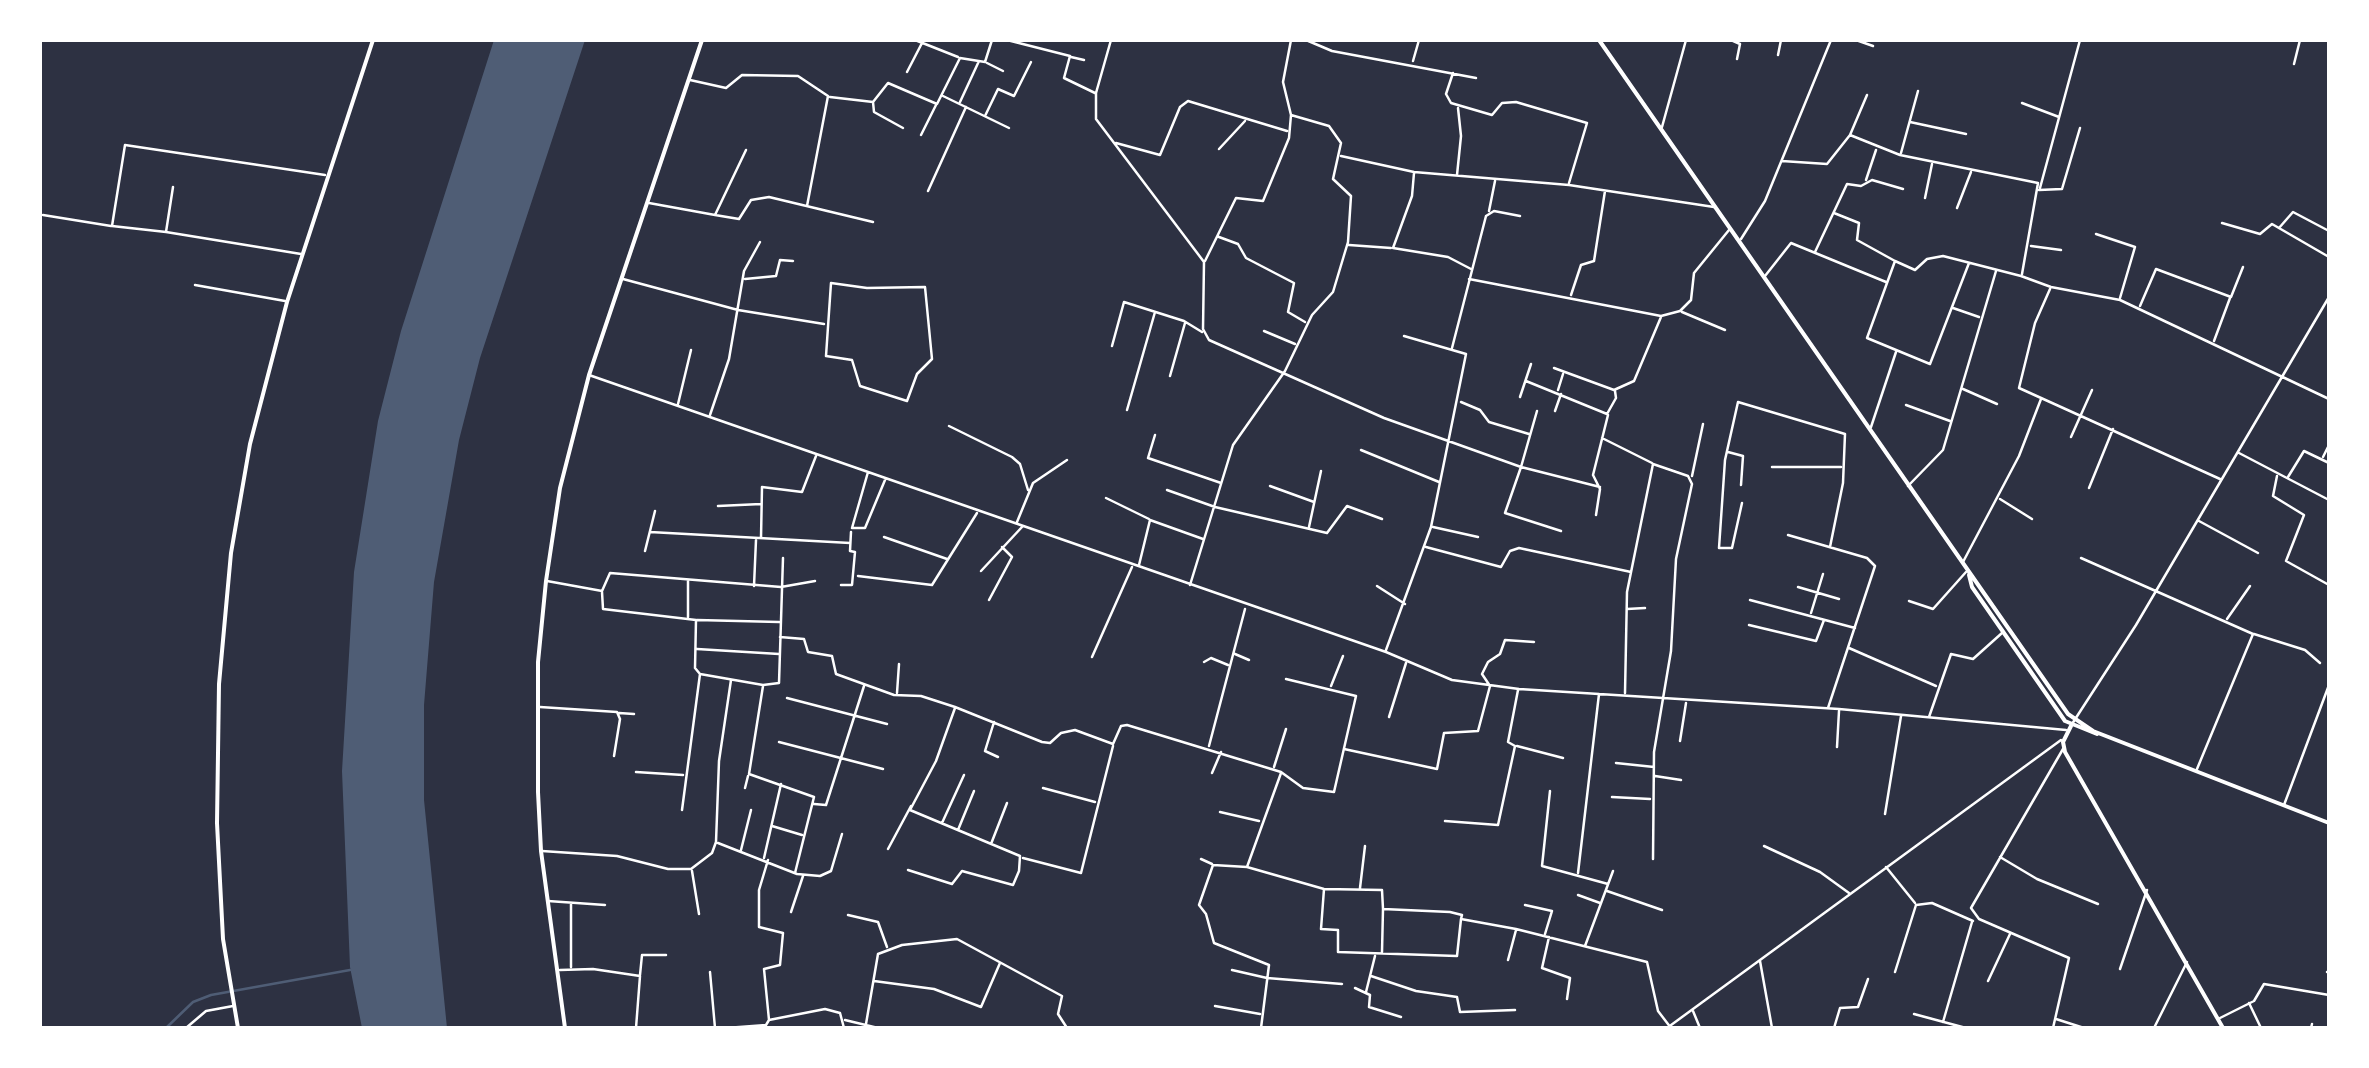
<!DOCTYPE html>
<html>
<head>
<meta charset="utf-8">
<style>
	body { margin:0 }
	#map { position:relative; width:2369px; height:1068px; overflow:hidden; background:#2d3142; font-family:Raleway,sans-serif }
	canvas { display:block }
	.frame { position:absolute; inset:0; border:42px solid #fff; pointer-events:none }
</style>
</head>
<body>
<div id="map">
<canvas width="2369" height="1068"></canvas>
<div class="frame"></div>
</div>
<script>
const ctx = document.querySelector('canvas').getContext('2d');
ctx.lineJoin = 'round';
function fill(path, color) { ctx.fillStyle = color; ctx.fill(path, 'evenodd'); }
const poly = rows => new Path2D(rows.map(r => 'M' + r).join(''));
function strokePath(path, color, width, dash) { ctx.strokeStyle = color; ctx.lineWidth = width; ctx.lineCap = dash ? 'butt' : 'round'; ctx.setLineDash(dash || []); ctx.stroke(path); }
const water = poly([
	[494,40,585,40,480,358,459,440,434,582,424,705,424,800,447,1028,362,1028,350,967,342,771,354,572,378,421,401,331]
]);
const stream = poly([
	[166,1028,193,1002,211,995,350,970]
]);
const minor = poly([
	[915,40,958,57],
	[1007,40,1070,56,1064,78,1095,93],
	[1111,40,1096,93,1096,119,1204,262,1203,329,1209,340,1384,418,1521,467,1505,513,1561,531],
	[1306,40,1332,51,1476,78],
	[1731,40,1740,44,1737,59],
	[1856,40,1873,46],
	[1778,55,1781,40],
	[1071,57,1084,60],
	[1413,61,1419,40],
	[987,63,1003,71],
	[2294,64,2300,40],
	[907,72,922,43],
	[1453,73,1446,94,1451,103,1492,115,1502,103,1516,102,1587,123,1569,183],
	[690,80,726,88,742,75,798,76,828,96,807,206],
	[943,96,1009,128],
	[830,97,873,102,888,83,937,104,960,58,985,62,992,40],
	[873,102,874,112,903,128],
	[960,102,979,61],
	[2022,103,2059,117],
	[985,116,998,89,1014,96,1031,62],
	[1910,122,1966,134],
	[1662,127,1686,40],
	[921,135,936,105],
	[1850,135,1900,155,2038,183,2022,274],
	[1116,143,1160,155,1180,107,1188,101,1287,131],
	[1219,149,1245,121],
	[1901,153,1918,91],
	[1341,156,1414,172,1569,185,1714,207],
	[1782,161,1827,164,1850,135,1867,95],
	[1414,173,1412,196,1393,248,1448,257,1471,269],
	[1457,175,1461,136,1458,108],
	[1866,180,1876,150],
	[173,187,166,232,301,254],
	[2040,188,2080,40],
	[2039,190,2062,189,2080,128],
	[928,191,966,107],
	[1925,198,1932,164],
	[649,203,715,215,746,150],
	[1957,208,1971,172],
	[1489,211,1495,181],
	[1834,213,1859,223,1857,240,1895,261],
	[43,215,111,226],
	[715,215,739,219,751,200,769,197,873,222],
	[2222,223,2260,234,2272,224,2329,257],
	[2279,228,2293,212,2329,231],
	[166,232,112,226,125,145,325,175],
	[2096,234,2135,247,2120,298],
	[1219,237,1238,244,1246,258,1294,283,1288,312,1305,322],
	[1741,239,1765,201,1831,40],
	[1349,245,1391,248],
	[2031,246,2061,250],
	[1815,252,1847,184,1861,186,1872,180,1903,189],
	[1205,261,1236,198,1263,201,1289,138,1291,115,1283,82,1291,40],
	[1969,263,1930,364,1867,338,1895,261,1915,270,1927,259,1943,256,2021,276,2051,287,2120,300,2329,399],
	[1765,276,1791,243,1886,282],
	[623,279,738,310,824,324],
	[745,279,776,276,780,260,793,261],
	[1469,279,1661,316,1680,311,1691,300,1694,273,1729,230],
	[831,283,867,288,925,287,932,359,917,374,907,401,860,386,852,360,826,356,831,283],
	[195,285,285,301],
	[2050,289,2035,323,2019,388,2220,479],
	[1571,295,1581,265,1594,261,1605,191],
	[2140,306,2156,269,2231,297,2243,267],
	[1953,308,1979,317],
	[1682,312,1725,330],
	[1264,331,1295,344],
	[2214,341,2230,298],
	[1112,346,1124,302,1184,321,1202,332],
	[1452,348,1486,216,1494,211,1520,216],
	[1554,368,1614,390,1634,381,1661,317],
	[589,375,1386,652,1452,680,1519,689,1839,709,2066,730],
	[1170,376,1185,323],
	[1526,381,1607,414,1616,398,1615,391],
	[1963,389,1997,404],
	[1558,390,1563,374],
	[1520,397,1531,364],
	[1461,402,1480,410,1489,422,1529,434],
	[678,404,691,350],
	[1906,405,1950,421],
	[1127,410,1155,312],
	[1537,411,1521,467,1600,487],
	[1555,411,1561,394],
	[710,415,729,359,744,271,760,242],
	[949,426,1012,457,1020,464,1028,490],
	[1871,427,1896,352],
	[1155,435,1148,458,1221,483],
	[2071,437,2092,390],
	[1602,438,1652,463],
	[1361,450,1439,482],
	[1728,452,1743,456,1741,485],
	[2239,453,2329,500],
	[2323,457,2329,445],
	[1772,467,1841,467],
	[868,472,852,528,865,528,885,480],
	[1692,476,1703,424],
	[2277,476,2273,496,2304,515,2286,561,2329,585],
	[2288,477,2304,451,2329,463],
	[1270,486,1314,502],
	[1908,486,1943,450,1996,271],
	[2089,488,2113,429],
	[1167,490,1215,507,1327,533,1347,506,1382,519],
	[1106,498,1149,519],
	[2000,499,2032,519],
	[1742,503,1732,548,1719,548,1725,460,1738,402,1845,434,1843,483,1830,547],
	[718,506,761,504],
	[1596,515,1600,489,1593,475,1608,415],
	[2199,521,2258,553],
	[1017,522,1033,483,1067,460],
	[1309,527,1321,471],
	[1433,527,1478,537],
	[650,532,850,543],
	[1788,535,1867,558,1875,566,1828,708],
	[884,537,947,559],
	[761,538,762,487,802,492,816,456],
	[1426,547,1501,567,1510,551,1519,548,1631,572],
	[645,551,655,511],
	[2081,558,2253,634,2197,769],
	[1963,562,2019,456,2041,399],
	[1139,565,1150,520,1203,539],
	[981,571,1022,527],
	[858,576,932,585,977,513],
	[688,580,688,617],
	[547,581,602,591,610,573,781,587,815,581],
	[841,585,852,585,855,552,850,551,851,532],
	[1190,585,1233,445,1285,371,1312,315,1333,292,1348,242,1351,196,1333,179,1341,143,1329,126,1291,115],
	[754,586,756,540],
	[1377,586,1405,604],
	[1798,587,1839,599],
	[602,592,603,609,696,620,695,668,700,674],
	[989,600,1012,557,1002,547],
	[1750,600,1855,628],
	[1909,601,1933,609,1966,572],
	[1627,609,1645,608],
	[1811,613,1823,574],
	[2227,619,2250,586],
	[697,620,779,622],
	[1749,625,1816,641,1824,620],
	[2254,634,2305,650,2320,663],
	[780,637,804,639,808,652,832,656,836,674,894,695,921,696,955,707,1042,742,1050,743,1061,733,1075,730,1113,744,1121,726,1127,725,1281,772,1303,788,1334,792,1356,696,1286,679],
	[1849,648,1936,686],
	[697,649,779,654],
	[1386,650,1431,527,1466,354,1404,336],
	[1235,654,1249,660],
	[1092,657,1132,567],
	[1204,662,1211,658,1228,665],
	[763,686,749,774,814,797,795,873],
	[1331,686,1343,656],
	[897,693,899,664],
	[1625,693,1627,592,1653,464,1688,476,1692,484,1676,559,1671,651,1654,752,1653,859],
	[787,698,887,724],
	[540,707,617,712,620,719,614,756],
	[619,713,634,714],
	[1389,717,1406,663],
	[1929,717,1951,654,1973,659,2002,633],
	[994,722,985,751,998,757],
	[2072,724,2136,625,2329,297],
	[1680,741,1686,703],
	[779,742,883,769],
	[1209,746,1245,609],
	[1517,746,1563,758],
	[1837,747,1839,711],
	[1344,749,1437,769,1444,733,1478,731,1490,686,1482,674,1488,662,1500,654,1505,640,1534,642],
	[1616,763,1654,767],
	[1274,767,1286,729],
	[636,772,683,775],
	[1212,773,1221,752],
	[1655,776,1681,780],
	[745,788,748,776],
	[1043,788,1095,802],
	[1550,791,1542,866,1608,884],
	[1612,797,1650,799],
	[814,804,826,805,864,686],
	[2284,805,2329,685],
	[682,810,700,674,763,685,779,683,783,558],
	[1220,812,1259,821],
	[1885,814,1901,716],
	[1445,821,1498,825,1515,746,1508,742,1518,690],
	[942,823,964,775],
	[772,826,802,835],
	[958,830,974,791],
	[718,843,797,874,820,876,831,871,842,834],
	[991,844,1007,803],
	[1764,846,1820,872,1849,893],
	[888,849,911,806],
	[741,850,751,810],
	[542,851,617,856,668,869,691,869,712,853,716,842,719,761,731,680],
	[2000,857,2037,879,2098,904],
	[764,858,781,784],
	[1023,858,1081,873,1113,746],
	[1201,859,1212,864],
	[768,860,759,890,759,927,783,933,780,965,764,969,769,1020],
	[1247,867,1281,773],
	[1886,867,1915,903],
	[908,870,952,884,962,871,1013,885,1019,871,1020,856,910,810,936,761,955,708],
	[692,871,699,914],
	[1578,873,1599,694],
	[1360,888,1365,846],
	[1324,889,1321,929,1338,930,1338,952,1457,956,1461,919,1516,929,1647,962,1658,1011,1671,1028],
	[1607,891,1662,910],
	[1578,895,1600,903],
	[548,901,605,905],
	[571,904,571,967],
	[1525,905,1552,911,1545,934],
	[791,912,803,876],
	[848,915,878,922,887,947],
	[1549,937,1542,968,1570,978,1567,999],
	[1585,946,1613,871],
	[1382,952,1383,909,1450,912,1462,915,1461,919],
	[1508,960,1516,930],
	[1760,961,1772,1028],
	[2120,969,2147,890],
	[560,970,593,969,640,976,636,1028],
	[1232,970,1267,978,1342,984],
	[710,972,715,1028],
	[1895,972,1916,905,1932,903,1973,921],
	[2327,972,2329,972],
	[640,975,642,955,666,955],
	[1371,976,1416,991,1457,997,1460,1012,1515,1010],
	[874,981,934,989,981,1007,1000,963],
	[1988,981,2010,934],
	[1355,988,1370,995,1369,1007,1401,1017],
	[1366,992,1375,956],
	[2249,1003,2261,1028],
	[1215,1006,1260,1014],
	[1693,1011,1700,1028],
	[1914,1014,1966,1028],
	[2220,1018,2254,1001,2264,984,2329,995],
	[2056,1019,2084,1028],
	[845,1020,878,1028],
	[1943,1022,1972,922],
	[866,1024,878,954,902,945,957,939,1062,996,1058,1014,1067,1028],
	[186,1028,206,1011,233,1006],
	[726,1028,766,1025,769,1020,825,1009,840,1013,844,1028],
	[1261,1028,1269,965,1214,943,1206,914,1199,905,1213,865,1247,867,1324,889,1382,890,1383,909],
	[1667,1028,2061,740],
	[1834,1028,1840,1008,1858,1007,1868,979],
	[2053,1028,2069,958,1979,919,1971,908,2063,749],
	[2154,1028,2187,962],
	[2311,1028,2312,1024]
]);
const tertiary = poly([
	[1599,40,2068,714,2093,731,2329,823],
	[1969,575,1972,587,2065,721,2097,734],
	[2071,726,2063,742,2065,752,2223,1028],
	[238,1028,223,939,217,823,219,684,231,553,250,444,287,302,373,40],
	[565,1028,541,851,538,792,538,662,546,581,560,488,589,375,702,40]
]);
fill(water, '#4f5d75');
strokePath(stream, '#4f5d75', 2.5);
strokePath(minor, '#fff', 2.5);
strokePath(tertiary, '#fff', 4);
</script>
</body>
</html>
